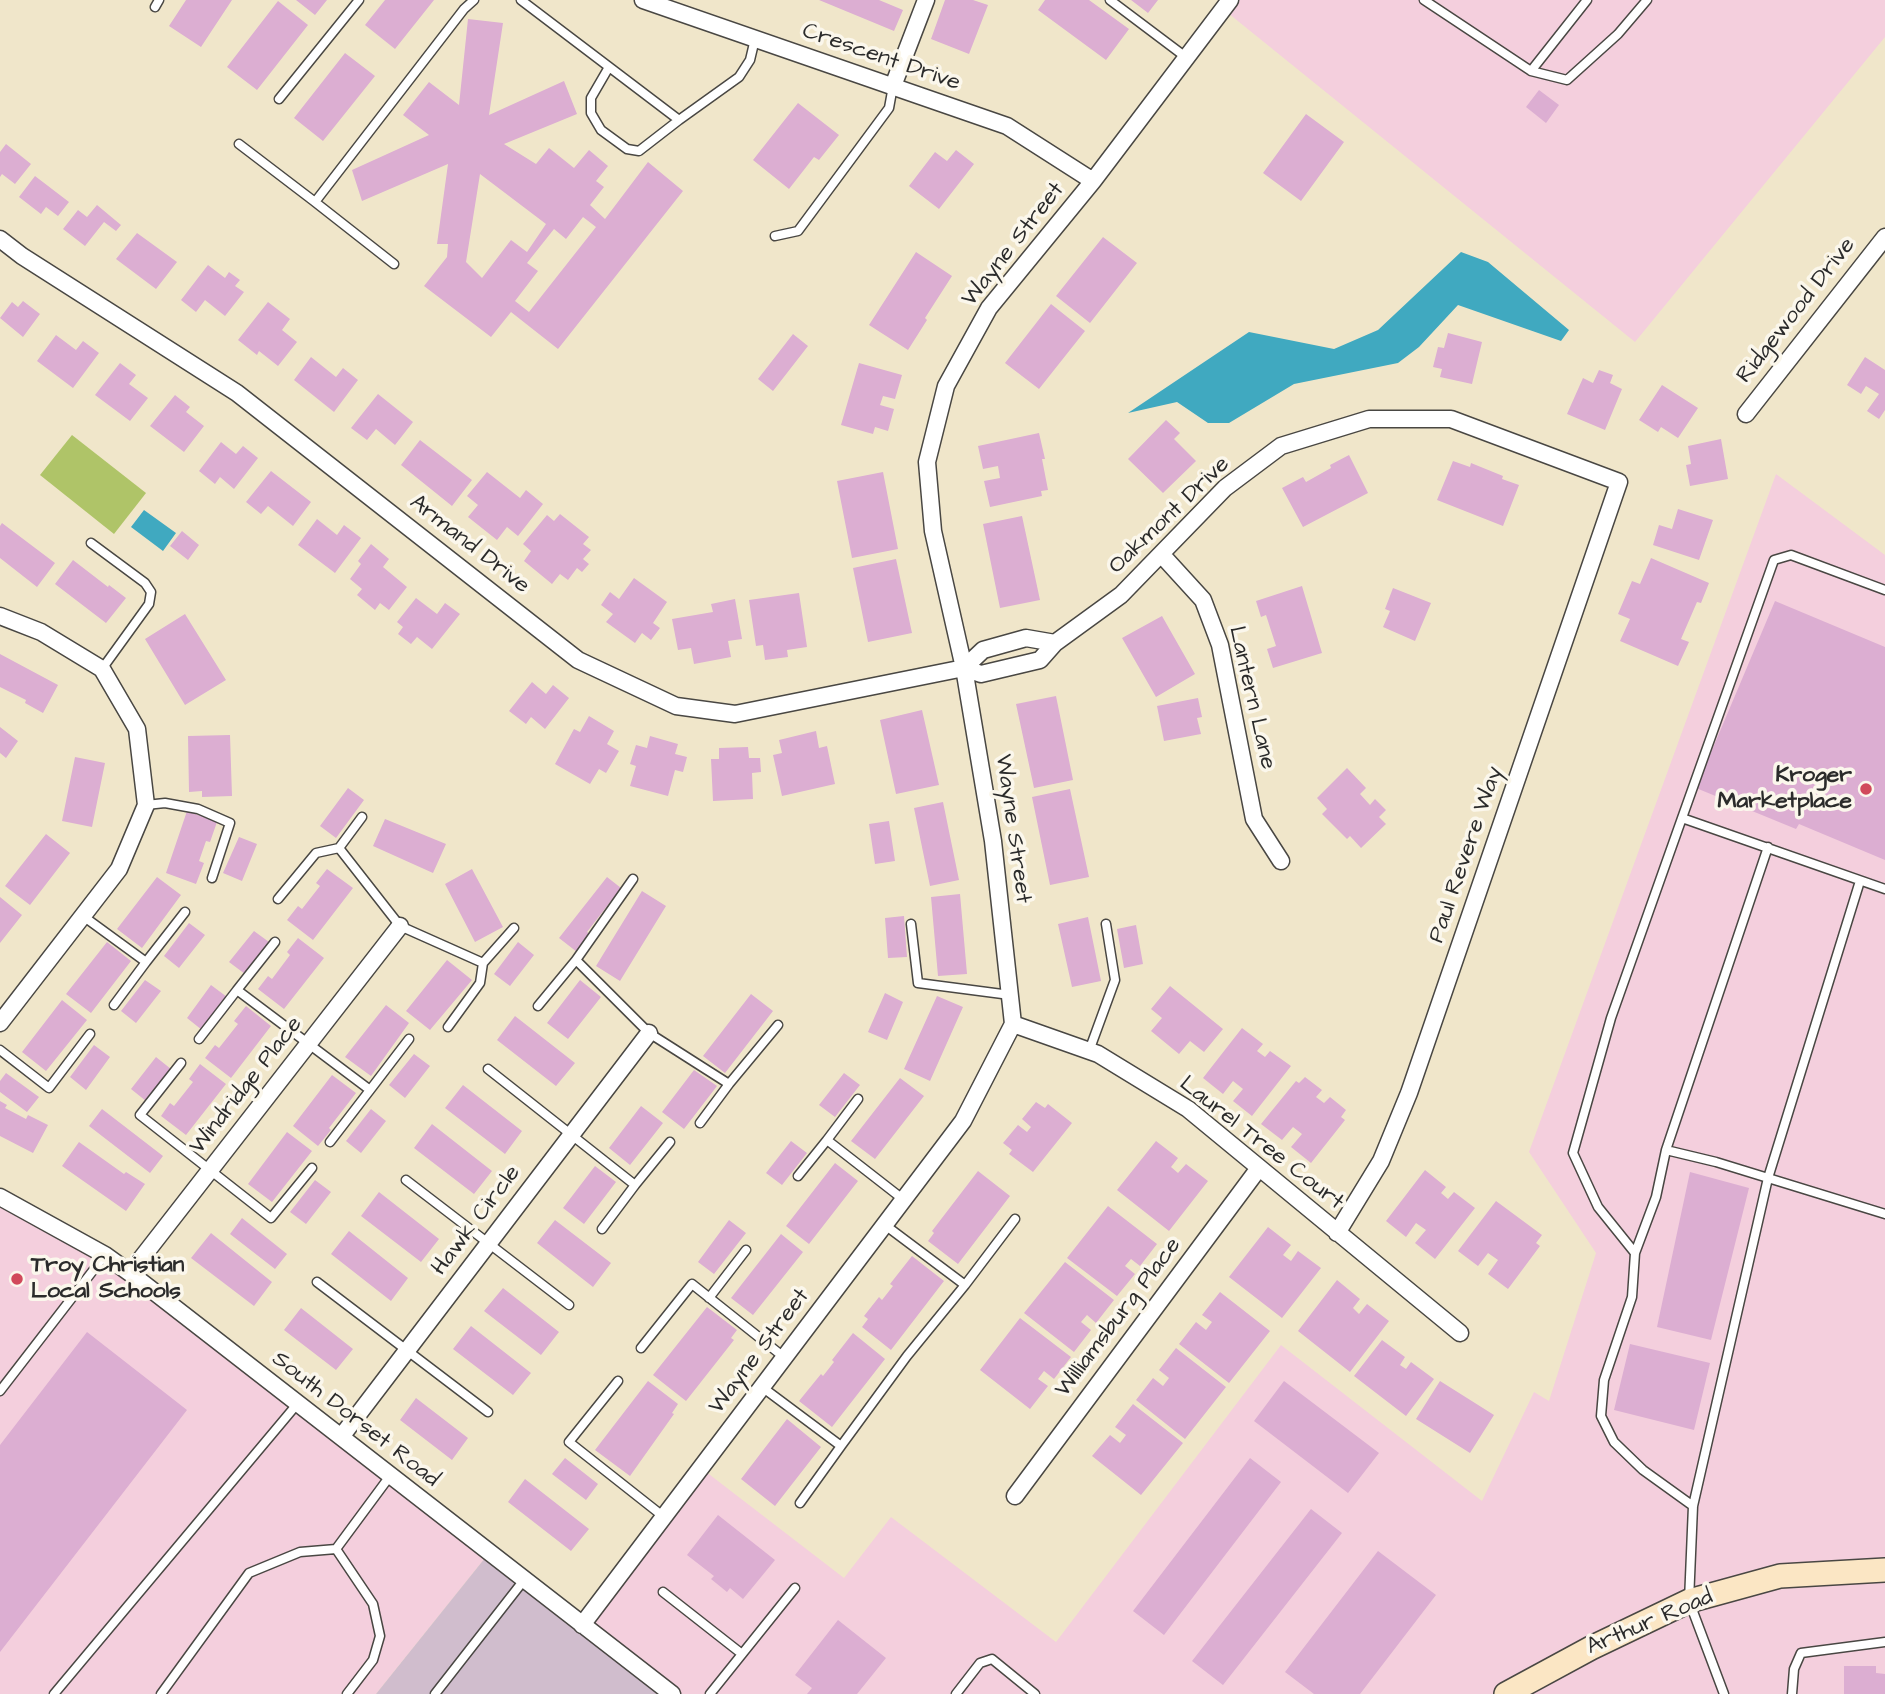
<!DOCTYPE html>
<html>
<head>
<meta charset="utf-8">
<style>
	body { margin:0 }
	canvas { display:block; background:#f0e6ca }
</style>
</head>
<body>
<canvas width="1885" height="1694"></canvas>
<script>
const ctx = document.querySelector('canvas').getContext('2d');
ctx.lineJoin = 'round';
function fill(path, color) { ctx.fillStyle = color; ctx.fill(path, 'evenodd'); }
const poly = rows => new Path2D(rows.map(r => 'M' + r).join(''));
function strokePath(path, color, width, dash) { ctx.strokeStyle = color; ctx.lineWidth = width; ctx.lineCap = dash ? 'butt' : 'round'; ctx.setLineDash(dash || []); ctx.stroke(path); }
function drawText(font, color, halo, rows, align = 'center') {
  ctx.font = font + ' "Architects Daughter",sans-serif'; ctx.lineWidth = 7; ctx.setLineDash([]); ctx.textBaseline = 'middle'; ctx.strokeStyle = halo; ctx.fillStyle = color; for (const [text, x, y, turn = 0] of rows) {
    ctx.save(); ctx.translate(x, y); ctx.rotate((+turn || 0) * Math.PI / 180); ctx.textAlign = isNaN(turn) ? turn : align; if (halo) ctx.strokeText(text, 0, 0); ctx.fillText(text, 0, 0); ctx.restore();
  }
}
const built = poly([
	[1230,0,1885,0,1885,37,1635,342,1223,9],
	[1776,474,1885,555,1885,1694,672,1694,582,1625,701,1468,844,1578,891,1517,1056,1642,1281,1345,1482,1501,1534,1392,1549,1401,1596,1253,1529,1152],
	[0,1197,105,1255,489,1553,376,1694,0,1694]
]);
const industrial = poly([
	[489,1553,672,1694,376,1694]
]);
const green = poly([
	[72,435,146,493,114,534,40,475]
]);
const water = poly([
	[1461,252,1488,262,1569,330,1561,341,1458,305,1419,347,1398,363,1294,384,1229,423,1208,423,1177,402,1128,413,1249,332,1334,349,1378,330],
	[144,510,176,533,163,551,131,527]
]);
const building = poly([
	[186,0,232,0,201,47,169,26],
	[296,0,327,0,315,15],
	[385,0,434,0,395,49,365,25],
	[819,0,879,0,903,10,894,31],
	[945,0,973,0,988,5,969,54,931,39],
	[1045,0,1089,0,1129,29,1106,60,1038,10],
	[1131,0,1158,0,1148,13],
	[278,1,308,25,257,90,227,67],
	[468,19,503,23,489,115,564,81,577,114,504,144,536,164,549,148,574,168,589,150,608,166,596,181,604,187,590,205,605,219,648,162,683,191,558,349,511,312,491,337,424,286,447,257,448,244,437,244,448,164,362,201,352,170,429,135,403,115,429,82,459,105],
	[480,174,546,224,527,252,511,240,482,278,466,262],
	[583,217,596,227,529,312,515,301,538,271,527,263,554,229,566,239],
	[345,53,375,76,323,141,294,118],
	[1539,90,1559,105,1546,123,1526,107],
	[798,103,839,135,819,160,814,157,789,189,753,160],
	[1306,114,1344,142,1301,201,1263,173],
	[6,144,31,164,15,184,2,174,0,177,0,152],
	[956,150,974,164,939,209,909,186,935,152,947,161],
	[35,176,69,202,58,216,46,207,41,214,19,197],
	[97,205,121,225,116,231,104,222,85,246,63,229,78,210,87,217],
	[137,233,177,262,156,289,116,259],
	[1103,237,1137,263,1090,323,1056,296],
	[916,252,952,276,925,318,927,320,908,350,869,325],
	[208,265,225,278,229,272,240,280,235,286,244,292,225,316,205,300,196,312,181,300],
	[23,301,40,314,23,337,0,318,12,302,18,307],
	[268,302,290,319,282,330,297,342,278,366,259,351,257,355,238,340],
	[1051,304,1085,331,1039,389,1005,363],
	[1448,333,1482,342,1472,384,1440,377,1442,369,1433,367,1438,347,1444,348],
	[793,334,808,346,773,391,758,379],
	[56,335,76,350,83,341,99,353,73,388,37,361],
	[311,357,336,377,343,368,358,380,334,412,294,380],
	[1865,357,1885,370,1885,410,1879,419,1867,411,1879,394,1866,386,1861,394,1847,385],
	[120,363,136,375,129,384,148,398,130,421,95,395],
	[859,363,902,375,895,399,883,396,880,405,894,409,888,431,875,427,873,434,841,425],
	[1599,370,1613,375,1610,383,1622,389,1605,430,1567,414,1583,378,1593,383],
	[1662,385,1698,408,1678,438,1661,427,1658,432,1639,420],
	[378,394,413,422,395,445,376,429,367,440,351,428],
	[175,395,190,407,186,412,204,426,184,452,150,426],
	[1166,420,1180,433,1174,439,1196,461,1163,493,1128,459],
	[1039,433,1045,459,1042,459,1048,490,1041,491,1042,496,990,507,984,481,1000,478,998,466,983,469,978,446],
	[1721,439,1728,479,1690,486,1686,465,1691,464,1688,446],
	[420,440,472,480,452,506,401,465],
	[221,442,236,454,243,446,258,458,234,489,220,477,215,484,199,471],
	[1349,455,1368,493,1303,527,1282,488,1303,477,1306,482,1331,468,1330,465],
	[1453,461,1470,467,1471,463,1503,476,1502,479,1519,485,1503,526,1437,500],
	[271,471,311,502,293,526,268,506,261,514,246,502],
	[487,472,520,498,526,490,543,504,518,536,507,527,497,540,468,517,478,505,467,496],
	[883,472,898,549,852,558,837,481],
	[1678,509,1713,520,1699,560,1653,545,1659,525,1672,529],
	[560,514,589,537,583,544,591,550,583,559,589,564,582,572,577,568,568,580,560,574,552,584,524,561,531,551,523,544,547,515,554,521],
	[1022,516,1040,600,1000,608,983,524],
	[317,519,337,535,344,525,361,538,335,573,298,545],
	[2,523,55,563,37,587,0,558,0,526],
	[182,531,199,545,188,560,170,546],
	[371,544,389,559,383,567,407,587,389,610,380,603,375,610,357,595,362,589,350,579,361,564,358,561],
	[1651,558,1709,583,1701,603,1697,602,1681,639,1689,642,1678,666,1620,641,1630,619,1618,614,1632,581,1640,584],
	[896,559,912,633,868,642,853,568],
	[73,560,108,587,109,585,126,598,106,623,55,584],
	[634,578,667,602,653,623,660,628,651,640,642,633,635,643,606,622,613,614,601,605,610,592,619,599],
	[1302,586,1322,653,1273,668,1267,649,1276,646,1266,615,1261,617,1256,601],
	[1393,588,1431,603,1415,641,1383,627,1390,611,1385,609],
	[799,593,807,647,787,650,788,657,765,660,763,645,756,646,749,600],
	[416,598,437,614,445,603,460,614,432,649,417,637,411,644,398,634,403,627,397,622],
	[735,599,742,639,728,641,731,657,694,664,691,648,678,650,672,619,713,612,711,604],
	[1775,601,1885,647,1885,860,1799,824,1796,829,1696,788],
	[185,614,226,680,185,705,145,639],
	[1162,616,1195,674,1156,697,1122,638],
	[0,654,58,685,43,713,25,703,26,700,0,687],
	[532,682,546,694,553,685,569,698,545,729,531,717,526,724,509,711],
	[1056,696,1073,780,1034,788,1016,704],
	[1198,698,1202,717,1197,718,1201,734,1164,741,1157,706],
	[922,710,939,785,896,794,880,720],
	[589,716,614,731,607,744,619,751,606,773,599,769,590,784,555,764,574,729,580,732],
	[0,727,18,741,6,758,0,753],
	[816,731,819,748,827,746,835,784,782,796,773,755,782,753,779,740],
	[230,735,232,796,202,797,202,791,189,792,188,736],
	[650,736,678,744,675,754,687,757,683,772,675,770,668,796,630,786,636,766,630,764,636,745,647,748],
	[748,747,749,758,760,758,761,772,752,773,753,799,713,801,711,759,719,759,719,748],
	[75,757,105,763,92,827,62,821],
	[1347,768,1366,788,1360,794,1370,805,1375,799,1386,810,1379,817,1386,824,1361,848,1350,836,1347,839,1322,814,1327,809,1317,798],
	[348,788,364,800,336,838,320,826],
	[1070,789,1089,877,1050,885,1032,797],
	[943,802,959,880,930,886,914,808],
	[187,811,217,822,210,842,206,841,199,861,204,863,196,884,166,873],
	[385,819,446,844,433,873,373,846],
	[889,821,895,861,875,864,869,824],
	[46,834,70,853,30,905,5,886],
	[239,837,257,844,242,881,223,873],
	[327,869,353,888,313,940,287,920,298,906,302,909,320,886,316,883],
	[472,869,503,927,475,942,445,884],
	[157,877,181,895,142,948,117,929],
	[607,877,621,888,587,932,591,935,577,952,559,938],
	[642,891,666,906,620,981,596,966],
	[960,894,967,974,938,976,931,897],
	[0,897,22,915,0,943],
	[904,916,907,957,888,958,885,918],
	[1088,917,1101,981,1072,987,1058,924],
	[189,923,205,935,179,968,164,956],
	[1136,925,1143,964,1124,968,1117,929],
	[254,931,269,942,245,974,229,962],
	[298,938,324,958,284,1009,258,989,268,976,272,979,290,955,287,952],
	[107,942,131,961,91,1013,66,994],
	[518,942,534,955,510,986,494,974],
	[447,960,472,980,430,1030,406,1011],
	[145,980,161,991,136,1023,121,1011],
	[580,980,601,997,568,1039,547,1023],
	[211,985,227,997,202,1030,187,1018],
	[1170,986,1223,1029,1204,1052,1190,1041,1179,1054,1151,1031,1162,1018,1151,1009],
	[885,993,903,1002,887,1040,868,1032],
	[751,994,773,1011,725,1073,703,1056],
	[937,996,963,1007,930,1081,904,1069],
	[62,1000,87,1020,46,1071,22,1052],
	[386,1005,409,1023,371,1076,345,1057],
	[246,1006,271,1026,231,1078,205,1058,215,1045,219,1048,238,1024,234,1021],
	[515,1016,575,1063,556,1086,497,1040],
	[1242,1028,1263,1044,1257,1051,1265,1057,1270,1051,1291,1066,1252,1116,1233,1101,1243,1089,1233,1081,1223,1094,1203,1078],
	[94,1045,110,1057,86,1090,70,1077],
	[414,1054,430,1066,405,1098,389,1085],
	[156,1057,171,1069,146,1101,131,1089],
	[200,1064,226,1084,186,1135,161,1116,170,1103,174,1106,193,1082,189,1079],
	[694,1070,717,1086,684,1129,662,1112],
	[6,1073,39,1097,27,1112,0,1092,0,1081],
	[844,1073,860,1085,835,1117,819,1105],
	[332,1075,356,1093,329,1128,331,1130,318,1146,293,1126],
	[1305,1077,1322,1090,1316,1097,1324,1103,1330,1097,1346,1110,1341,1117,1345,1120,1311,1163,1291,1147,1302,1134,1293,1127,1282,1140,1261,1124,1296,1081,1299,1083],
	[900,1078,924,1096,875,1159,851,1141],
	[463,1085,522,1131,505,1154,445,1108],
	[0,1101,7,1105,5,1108,26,1119,28,1115,48,1125,33,1153,0,1136],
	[1036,1102,1045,1108,1048,1104,1072,1123,1033,1172,1009,1154,1012,1150,1003,1143,1018,1125,1027,1132,1031,1127,1022,1119],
	[641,1106,663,1123,630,1165,609,1148],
	[102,1109,163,1156,150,1173,89,1126],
	[371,1109,386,1121,361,1153,346,1141],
	[432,1124,492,1171,474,1194,414,1148],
	[287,1132,312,1151,272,1202,248,1184],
	[791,1141,807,1153,782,1185,766,1173],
	[1156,1141,1178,1158,1171,1167,1178,1173,1186,1164,1208,1181,1169,1231,1117,1190],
	[79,1142,124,1174,126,1172,145,1184,126,1211,62,1166],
	[835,1163,858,1181,809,1244,786,1226],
	[595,1166,616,1182,584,1224,563,1208],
	[1425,1170,1446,1187,1441,1193,1448,1199,1454,1192,1475,1208,1435,1259,1415,1243,1426,1230,1416,1223,1406,1237,1386,1221],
	[978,1171,1010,1196,958,1264,928,1241,934,1233,932,1231],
	[1690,1172,1749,1188,1711,1340,1657,1327],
	[315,1180,331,1192,306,1224,290,1212],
	[379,1192,439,1239,421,1262,361,1216],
	[1496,1201,1542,1235,1536,1243,1540,1246,1508,1289,1488,1274,1498,1260,1488,1253,1478,1266,1458,1251],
	[1108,1206,1157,1244,1140,1266,1131,1259,1125,1266,1135,1274,1117,1296,1067,1258],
	[242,1218,287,1254,275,1269,230,1234],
	[555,1220,611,1263,593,1287,537,1243],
	[729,1220,746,1233,714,1274,698,1262],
	[1268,1227,1291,1245,1283,1255,1291,1261,1298,1251,1321,1268,1282,1318,1229,1277],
	[349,1231,408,1278,391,1301,331,1254],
	[211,1233,272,1282,254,1306,191,1258],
	[781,1234,803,1252,753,1315,731,1298],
	[912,1256,944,1281,891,1350,862,1327,868,1319,864,1316,879,1297,882,1300,893,1286,890,1284],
	[1065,1262,1114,1300,1096,1323,1087,1315,1081,1322,1091,1330,1074,1352,1024,1313],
	[1337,1280,1360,1299,1353,1308,1359,1314,1367,1304,1389,1321,1350,1372,1298,1331],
	[503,1288,559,1332,541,1355,484,1311],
	[1220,1292,1270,1331,1229,1383,1179,1344,1196,1322,1206,1330,1212,1322,1202,1315],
	[707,1307,737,1330,731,1338,734,1340,686,1401,653,1375],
	[301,1308,353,1349,336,1370,284,1330],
	[1020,1318,1071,1357,1054,1379,1044,1371,1038,1379,1048,1386,1030,1409,980,1370],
	[471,1326,531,1373,513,1395,453,1349],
	[87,1332,187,1410,0,1652,0,1445],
	[853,1333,885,1359,832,1427,799,1401,821,1374,823,1376,834,1362,832,1360],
	[1382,1340,1405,1357,1400,1365,1406,1369,1411,1362,1434,1379,1406,1416,1354,1376],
	[1630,1344,1710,1363,1694,1430,1614,1410],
	[1176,1348,1226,1387,1185,1439,1136,1400,1153,1378,1163,1386,1169,1378,1159,1370],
	[648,1381,678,1404,672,1413,674,1414,630,1476,595,1450],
	[1284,1381,1379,1453,1348,1493,1254,1421],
	[1440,1381,1494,1415,1470,1453,1416,1419],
	[416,1398,468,1438,452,1460,400,1420],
	[1133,1404,1183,1443,1141,1495,1092,1456,1110,1435,1120,1443,1126,1435,1115,1427],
	[787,1419,821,1447,775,1506,741,1479],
	[565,1458,598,1484,586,1500,552,1474],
	[1250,1458,1281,1482,1164,1635,1133,1611],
	[525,1479,589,1529,571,1551,508,1502],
	[1311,1509,1342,1533,1223,1685,1192,1661],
	[718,1515,775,1560,743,1599,730,1588,727,1592,711,1579,714,1576,687,1555],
	[1378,1551,1436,1595,1360,1694,1314,1694,1285,1672],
	[838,1620,886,1658,857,1694,807,1694,812,1688,795,1675],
	[1844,1666,1876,1666,1876,1673,1885,1674,1885,1694,1844,1694]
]);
const service = poly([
	[521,0,679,120,739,77,750,60,755,39],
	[1110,0,1187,58],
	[1424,0,1531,71,1567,80,1618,34,1647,0],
	[155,7,159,0],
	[609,67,591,98,591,113,601,130,627,149,639,151,679,120],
	[1531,71,1587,0],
	[279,99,359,0],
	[239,144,315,202],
	[775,236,798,231,889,108,893,86],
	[394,264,315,202,464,9,474,0],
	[91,543,145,583,151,592,149,604,102,669],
	[146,805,165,803,198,809,230,823,212,878],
	[1682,818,1774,560,1791,555,1885,590],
	[339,848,362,817],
	[278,899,316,853,339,848,400,926,483,963,514,928],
	[83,916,146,962,185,912],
	[911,924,918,983,1010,995],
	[576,960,633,879],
	[237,990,275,942],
	[114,1005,146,962],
	[538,1006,576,960,649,1033,729,1084,778,1025],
	[448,1027,480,983,483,963],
	[199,1039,237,990,370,1090,409,1039],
	[0,1050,49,1088,90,1034],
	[1089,1051,1115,980,1106,924],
	[181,1063,140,1115,271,1218,312,1168],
	[488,1069,635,1185,670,1142],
	[700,1123,729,1084],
	[827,1140,858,1099],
	[330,1142,370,1090],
	[1666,1150,1716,1162,1885,1214],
	[798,1176,827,1140,904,1200],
	[406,1180,569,1305],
	[885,1225,965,1285,1015,1219],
	[602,1229,635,1185],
	[1635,1253,1656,1197,1666,1150,1768,847],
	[317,1282,488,1412],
	[709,1298,746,1250],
	[641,1348,692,1284,785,1358],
	[618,1381,569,1442,664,1517],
	[762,1387,841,1446,800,1503],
	[0,1391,105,1255],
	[841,1446,907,1356,965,1285],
	[1693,1506,1643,1470,1614,1442,1601,1416,1604,1380,1632,1297,1635,1253,1598,1207,1573,1153,1611,1018,1682,818,1885,889],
	[336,1549,373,1604,380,1636,373,1660,347,1694],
	[663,1592,742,1654],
	[54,1694,298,1403],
	[161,1694,249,1573,300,1552,336,1549,390,1476],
	[435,1694,524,1580],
	[710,1694,795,1588],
	[956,1694,980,1663,992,1659,1035,1694],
	[1724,1694,1689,1601,1693,1506,1768,1178,1860,881],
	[1792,1694,1794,1669,1801,1653,1885,1642]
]);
const minor = poly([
	[643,0,1007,126,1093,181],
	[893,86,926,0],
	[0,239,22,256,237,393,578,660,676,706,735,714,964,668],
	[1746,414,1885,237],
	[1161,554,1203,600,1220,645,1254,819,1281,861],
	[0,616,41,632,102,669,137,729,146,805,119,869,0,1023],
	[964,668,981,674,1040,660,1055,643,1121,595,1225,488,1281,446,1369,419,1451,419,1619,482,1409,1093,1381,1161,1337,1233],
	[964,668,983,650,1026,638,1055,643],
	[1013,1024,1098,1054,1188,1109,1460,1333],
	[0,1197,105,1255,130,1273,672,1694],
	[130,1273,400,926],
	[341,1437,649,1033],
	[1015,1496,1259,1168],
	[582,1625,963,1121,1013,1024,993,841,964,668,933,531,927,462,946,386,989,308,1093,181,1230,0]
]);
const secondary = poly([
	[1506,1694,1591,1648,1689,1601,1780,1576,1885,1570]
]);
const markers = [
	[1866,789,7,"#d1495b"],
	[17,1279,7,"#d1495b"]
];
const streetNames = [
	["Crescent Drive",881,58,19],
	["Wayne Street",1014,245,-52],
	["Ridgewood Drive",1797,311,-52],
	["Oakmont Drive",1170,516,-44],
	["Armand Drive",469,545,38],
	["Lantern Lane",1251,698,77],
	["Wayne Street",1012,829,82],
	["Paul Revere Way",1467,855,-71],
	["Windridge Place",247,1086,-52],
	["Laurel Tree Court",1261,1144,38],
	["Hawk Circle",477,1221,-53],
	["Williamsburg Place",1119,1318,-53],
	["Wayne Street",760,1352,-53],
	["South Dorset Road",355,1420,38],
	["Arthur Road",1650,1623,-23]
];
const poiNames = [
	["Kroger",1852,776],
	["Marketplace",1852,802],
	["Troy Christian",31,1266,"left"],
	["Local Schools",31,1292,"left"]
];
fill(built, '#f4cfdd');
fill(industrial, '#d0bdcd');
fill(green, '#afc468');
fill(water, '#40a9c0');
fill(building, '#dcaed2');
strokePath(service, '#494743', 11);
strokePath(minor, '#494743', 19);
strokePath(secondary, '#494743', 26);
strokePath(service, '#fff', 8);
strokePath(minor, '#fff', 16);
strokePath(secondary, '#fbe6c4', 23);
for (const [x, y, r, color] of markers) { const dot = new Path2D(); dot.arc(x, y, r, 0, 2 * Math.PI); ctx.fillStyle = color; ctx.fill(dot); strokePath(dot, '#fbf7ec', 2.5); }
drawText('23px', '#2b2b2b', '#fbf7ec', streetNames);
drawText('bold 23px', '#2b2b2b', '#fbf7ec', poiNames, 'right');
</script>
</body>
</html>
